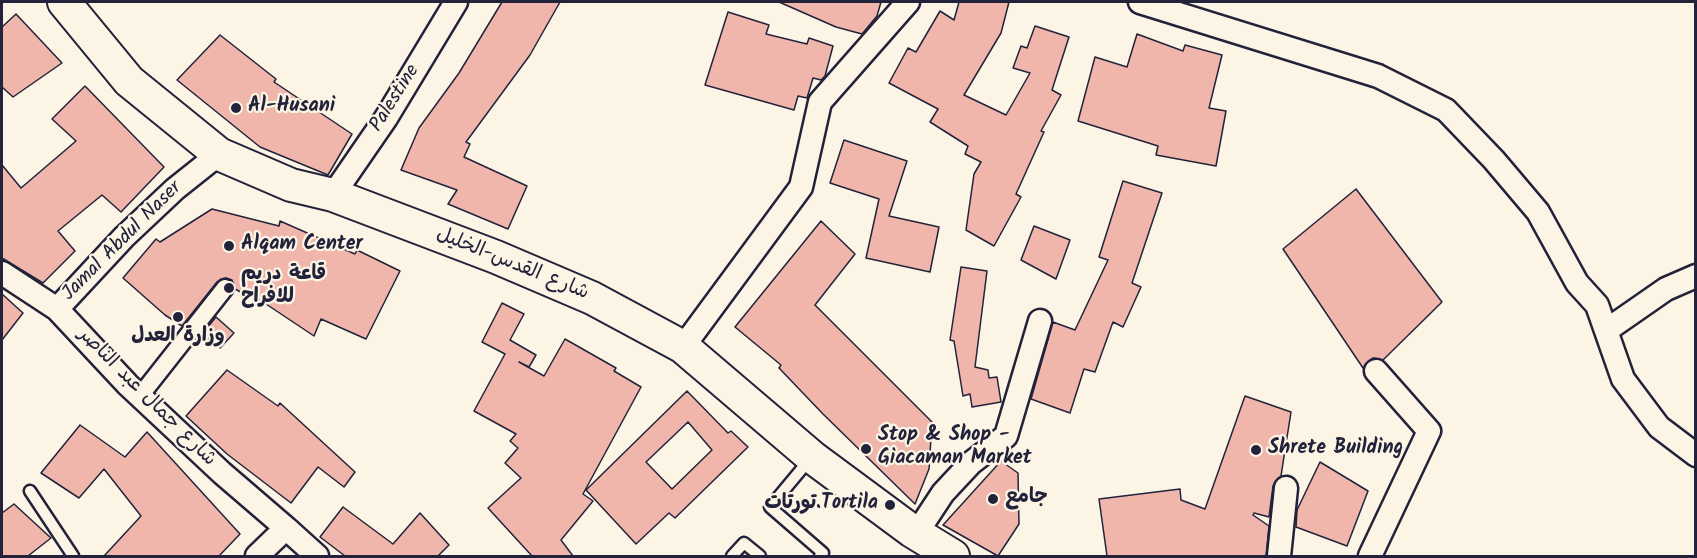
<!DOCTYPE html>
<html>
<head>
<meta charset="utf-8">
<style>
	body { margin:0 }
	#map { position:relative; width:1697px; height:558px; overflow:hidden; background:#fcf5e5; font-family:Kalam,sans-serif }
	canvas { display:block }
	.frame { position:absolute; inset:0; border:3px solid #22223b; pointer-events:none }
</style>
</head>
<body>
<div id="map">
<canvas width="1697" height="558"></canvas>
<div class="frame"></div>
</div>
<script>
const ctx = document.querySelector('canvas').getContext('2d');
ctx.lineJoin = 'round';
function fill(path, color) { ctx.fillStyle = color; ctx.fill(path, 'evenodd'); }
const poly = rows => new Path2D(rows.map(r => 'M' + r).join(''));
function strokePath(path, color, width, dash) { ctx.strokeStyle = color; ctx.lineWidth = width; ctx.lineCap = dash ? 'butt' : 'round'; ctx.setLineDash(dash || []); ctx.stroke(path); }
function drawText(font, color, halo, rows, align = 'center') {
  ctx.font = font + ' Kalam,"Playpen Sans Arabic",sans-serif'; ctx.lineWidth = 4.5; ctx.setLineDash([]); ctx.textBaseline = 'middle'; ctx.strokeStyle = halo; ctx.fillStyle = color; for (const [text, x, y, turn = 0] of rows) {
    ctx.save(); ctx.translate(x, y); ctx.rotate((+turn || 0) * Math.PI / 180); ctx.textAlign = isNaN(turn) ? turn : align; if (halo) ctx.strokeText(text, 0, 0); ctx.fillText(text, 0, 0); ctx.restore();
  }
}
const building = poly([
	[502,2,560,2,530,55,466,142,470,144,464,157,527,186,508,229,448,204,457,190,401,170,419,128,459,73,502,2],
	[779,2,881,2,877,16,862,34,836,27,779,2],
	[959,2,1009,2,1001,33,964,95,1006,115,1030,73,1013,68,1021,46,1027,48,1035,26,1069,37,1052,90,1061,95,1041,131,1044,132,1016,194,1021,197,994,246,966,230,974,174,981,162,965,154,968,146,930,122,938,109,889,83,908,48,916,52,940,11,954,20,959,2],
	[728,12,769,25,766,34,807,44,809,38,833,46,825,76,821,80,813,78,807,98,798,96,794,110,705,85,728,12],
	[16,14,62,63,13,97,2,87,2,27,16,14],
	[1137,34,1183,51,1185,45,1222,55,1209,108,1226,111,1216,166,1156,155,1158,146,1078,121,1095,57,1127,67,1137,34],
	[220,35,276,79,274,82,352,134,328,175,260,147,177,80,220,35],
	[85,86,164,167,121,212,102,195,58,231,75,251,43,283,2,258,2,165,21,188,76,141,52,119,85,86],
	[844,140,907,161,889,216,939,227,930,272,866,258,879,199,830,183,844,140],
	[1123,181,1162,193,1132,283,1141,287,1123,327,1113,322,1095,372,1084,369,1070,413,1031,399,1053,322,1075,330,1108,260,1099,257,1123,181],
	[1356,189,1442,302,1383,360,1373,358,1363,368,1283,249,1356,189],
	[212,209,279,226,280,221,355,254,357,250,400,271,366,339,321,319,314,336,248,292,246,295,235,289,232,280,226,278,217,282,182,326,165,315,123,278,156,239,160,242,212,209],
	[821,221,855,254,815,305,932,422,929,469,915,504,823,414,779,368,781,365,735,327,821,221],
	[1034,226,1070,240,1056,279,1021,260,1034,226],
	[961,267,987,271,975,367,988,370,989,378,997,377,1001,402,972,407,970,394,963,396,954,341,950,340,961,267],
	[2,294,23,313,2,340,2,294],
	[502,303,524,314,510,340,536,355,529,367,519,362,544,376,565,339,616,368,614,371,641,387,583,494,593,501,561,540,573,556,532,556,488,508,521,478,505,463,518,448,510,441,516,434,474,411,505,354,482,342,502,303],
	[216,317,234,333,220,348,202,334,216,317],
	[227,370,278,406,280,403,355,472,344,487,318,467,291,503,227,454,186,416,227,370],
	[687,391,728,433,731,431,748,447,675,518,669,513,636,544,586,490,687,391],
	[688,422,712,450,672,489,646,462,688,422],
	[1245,396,1291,412,1281,476,1273,486,1269,517,1254,513,1253,515,1269,526,1266,556,1107,556,1099,499,1180,489,1181,500,1205,509,1245,396],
	[80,425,125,457,147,432,240,534,219,556,104,556,141,516,104,469,79,498,41,473,80,425],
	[1001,461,1018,473,1019,524,998,556,943,525,1001,461],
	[1320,462,1368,491,1347,546,1296,527,1297,510,1320,462],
	[14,504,51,538,28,556,2,556,2,513,14,504],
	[343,507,393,544,420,513,449,545,438,556,345,556,320,537,343,507]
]);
const service = poly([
	[810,459,770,507,823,553,820,556],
	[30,491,73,556],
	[732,556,744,543,760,556]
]);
const pedestrian = poly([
	[140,396,225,288]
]);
const minor = poly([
	[1140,2,1378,76,1446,110,1494,160,1538,212,1577,283,1597,305,1623,379,1659,427,1696,455],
	[333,195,386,118,456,2],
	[2,273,57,309,128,385,222,473,286,528,257,556],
	[57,309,124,237,175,189,219,154],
	[1607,330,1666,289,1696,276],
	[683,347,801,187,820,102,908,2],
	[286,528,317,556],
	[916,534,943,493,971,463,1006,436,1040,321],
	[1279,556,1286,488],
	[1370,556,1429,431,1376,371]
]);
const secondary = poly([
	[64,2,129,81,219,154,291,185,333,195,496,257,592,298,683,347,812,457,912,531,953,556]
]);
const markers = [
	[236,108,6,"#22223b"],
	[229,246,6,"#22223b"],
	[229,288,6,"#22223b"],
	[178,317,6,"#22223b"],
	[866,449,6,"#22223b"],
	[1256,450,6,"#22223b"],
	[993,499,6,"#22223b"],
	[890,505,6,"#22223b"]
];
const streetNames = [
	["Palestine",396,99,-58],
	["Jamal Abdul Naser",123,242,-45],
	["شارع القدس-الخليل",512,265,22],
	["شارع جمال عبد الناصر",146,398,45]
];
const poiNames = [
	["Al-Husani",248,108],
	["Alqam Center",241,246],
	["قاعة دريم",241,276],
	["للافراح",241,299],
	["وزارة العدل",178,338,"center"],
	["Stop & Shop -",878,437],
	["Giacaman Market",878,460],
	["Shrete Building",1268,450],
	["جامع",1005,499],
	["تورتات.Tortila",878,505,"right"]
];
fill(building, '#f0b6ab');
strokePath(building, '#22223b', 1.5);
strokePath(service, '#22223b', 15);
strokePath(pedestrian, '#22223b', 21);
strokePath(minor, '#22223b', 27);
strokePath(secondary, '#22223b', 36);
strokePath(service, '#fcf5e5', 10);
strokePath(pedestrian, '#fcf5e5', 16);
strokePath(minor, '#fcf5e5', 22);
strokePath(secondary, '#fcf5e5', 32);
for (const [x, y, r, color] of markers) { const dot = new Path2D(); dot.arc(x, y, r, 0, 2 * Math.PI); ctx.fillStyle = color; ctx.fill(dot); strokePath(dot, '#fcf5e5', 2); }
drawText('20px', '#22223b', '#fcf5e5', streetNames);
drawText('bold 20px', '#22223b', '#fcf5e5', poiNames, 'left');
</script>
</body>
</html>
